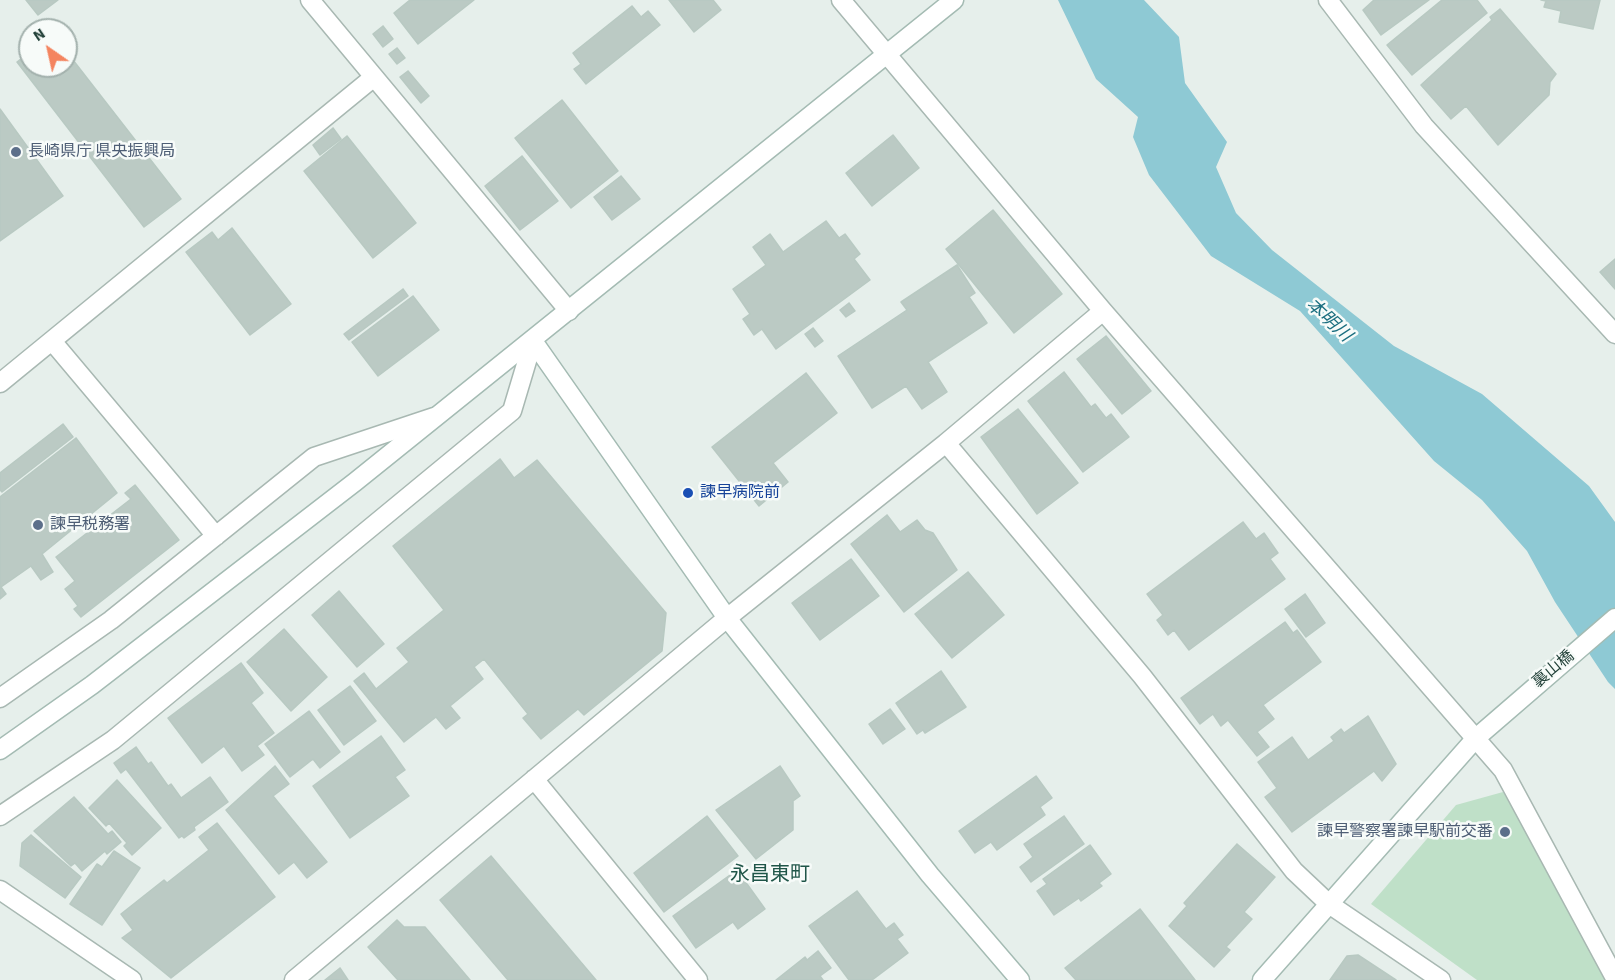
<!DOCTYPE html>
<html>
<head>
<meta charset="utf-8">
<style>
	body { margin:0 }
	#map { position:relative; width:1615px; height:980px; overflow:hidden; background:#e6efeb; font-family:"Source Sans 3",sans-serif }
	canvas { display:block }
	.north { position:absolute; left:18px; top:18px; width:60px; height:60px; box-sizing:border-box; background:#f7fbf9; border:2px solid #a3b1ad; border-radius:50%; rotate:326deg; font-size:16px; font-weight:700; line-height:24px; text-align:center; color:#24423a }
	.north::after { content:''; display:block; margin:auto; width:21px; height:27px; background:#f4845f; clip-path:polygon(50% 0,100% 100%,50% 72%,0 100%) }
</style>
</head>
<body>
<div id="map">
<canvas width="1615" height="980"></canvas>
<div class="north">N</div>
</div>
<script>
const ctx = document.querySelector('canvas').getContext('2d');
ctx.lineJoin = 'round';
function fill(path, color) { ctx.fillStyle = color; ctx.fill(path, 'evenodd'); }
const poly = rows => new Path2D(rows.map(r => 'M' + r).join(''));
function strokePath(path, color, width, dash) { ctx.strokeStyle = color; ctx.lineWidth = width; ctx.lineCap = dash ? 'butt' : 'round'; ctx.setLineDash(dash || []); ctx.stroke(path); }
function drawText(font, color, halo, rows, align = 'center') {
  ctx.font = font + ' "Source Sans 3","Noto Sans JP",sans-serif'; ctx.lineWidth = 5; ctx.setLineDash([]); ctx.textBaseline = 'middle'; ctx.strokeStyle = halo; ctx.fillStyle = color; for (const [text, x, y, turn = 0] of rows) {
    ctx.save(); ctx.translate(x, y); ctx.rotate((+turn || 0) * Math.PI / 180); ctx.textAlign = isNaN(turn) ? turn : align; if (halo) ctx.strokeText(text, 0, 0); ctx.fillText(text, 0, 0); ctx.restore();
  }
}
const green = poly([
	[1503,792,1615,980,1477,980,1371,904,1456,805]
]);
const water = poly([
	[1058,0,1144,0,1179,37,1185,83,1227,142,1216,167,1236,213,1272,250,1394,346,1482,394,1589,486,1615,522,1615,689,1608,682,1555,602,1527,551,1482,500,1434,461,1300,311,1211,256,1149,175,1133,137,1138,117,1096,79]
]);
const building = poly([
	[26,0,58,0,38,15,26,0],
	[410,0,474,0,418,44,394,13,410,0],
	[669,0,713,0,721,10,694,32,669,0],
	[1374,0,1429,0,1381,35,1363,10,1374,0],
	[1442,0,1477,0,1487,13,1412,75,1387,45,1442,0],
	[1541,0,1600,0,1593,29,1559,22,1561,11,1544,7,1546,1,1541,0],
	[632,6,641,17,648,11,660,25,586,84,574,69,581,64,573,53,632,6],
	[1500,9,1556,74,1550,82,1549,95,1498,145,1466,106,1451,119,1421,85,1492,20,1490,17,1500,9],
	[383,26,393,39,383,47,373,34,383,26],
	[397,48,405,58,397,64,389,54,397,48],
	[66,51,181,199,144,227,17,62,30,52,30,66,66,66,66,51],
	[408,71,429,96,421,103,400,77,408,71],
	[562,100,618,171,571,208,515,138,562,100],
	[0,109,63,196,0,241,0,109],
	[333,128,341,139,320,155,313,145,333,128],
	[893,135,919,168,872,206,846,173,893,135],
	[347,136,416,223,373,258,304,171,347,136],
	[522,156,558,201,520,230,485,186,522,156],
	[621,176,640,199,612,220,594,197,621,176],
	[993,210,1062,294,1014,333,946,249,993,210],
	[826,221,839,238,845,234,860,254,854,259,870,280,776,349,762,329,754,335,743,319,750,314,733,289,766,265,753,247,770,234,783,252,826,221],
	[232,228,291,304,250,335,186,252,212,232,218,240,232,228],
	[1615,259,1615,289,1600,272,1615,259],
	[957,265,975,293,969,297,987,323,928,362,947,392,922,409,906,386,872,408,838,356,907,310,901,302,957,265],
	[403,289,408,296,349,340,344,334,403,289],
	[413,296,439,330,378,376,352,342,413,296],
	[849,303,855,311,846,317,840,310,849,303],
	[813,328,823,341,815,347,805,334,813,328],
	[1106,336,1151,391,1122,414,1077,359,1106,336],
	[1064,372,1091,407,1095,404,1106,418,1111,414,1129,437,1083,472,1028,401,1064,372],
	[806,373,837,413,773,463,788,482,759,506,712,447,806,373],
	[1018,409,1078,483,1037,514,981,437,1018,409],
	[63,424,73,437,2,492,0,490,0,473,63,424],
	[76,438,117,493,42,554,53,572,41,580,31,566,1,587,6,594,0,599,0,497,76,438],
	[500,459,514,478,537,460,666,613,662,651,584,715,578,709,541,739,523,718,528,714,484,659,474,667,483,679,450,706,460,718,446,729,436,717,404,742,354,681,364,673,376,689,409,662,397,648,444,610,393,546,500,459],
	[135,485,179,540,81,617,74,609,78,606,65,589,75,581,56,557,131,499,125,493,135,485],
	[887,515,900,532,917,520,925,530,933,533,957,570,904,612,851,544,887,515],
	[1243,522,1256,539,1264,533,1278,553,1270,559,1285,579,1189,650,1174,630,1168,635,1157,620,1163,615,1147,594,1243,522],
	[851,559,879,596,820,640,792,603,851,559],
	[968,572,1004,615,952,658,915,614,968,572],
	[339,591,384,644,357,667,312,615,339,591],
	[1305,594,1325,623,1306,637,1285,609,1305,594],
	[1285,622,1293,633,1297,630,1321,662,1263,705,1274,719,1257,732,1269,747,1257,756,1228,720,1221,726,1213,714,1200,724,1181,698,1285,622],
	[284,629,327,677,291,711,247,662,284,629],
	[241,663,263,693,251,703,274,733,257,746,264,755,242,771,224,746,202,763,168,718,241,663],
	[941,671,966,707,925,733,923,730,917,734,896,703,941,671],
	[350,686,376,721,344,745,318,710,350,686],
	[890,709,905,729,883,744,869,724,890,709],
	[309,711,340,752,320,768,313,759,290,777,265,744,309,711],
	[1368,716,1396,764,1382,781,1374,771,1292,832,1265,797,1277,788,1258,762,1292,737,1308,760,1334,741,1331,737,1341,729,1344,733,1368,716],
	[381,736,405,770,395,777,409,796,350,838,313,786,381,736],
	[136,747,148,764,151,762,168,786,171,784,181,798,210,777,228,802,194,827,195,830,184,838,182,836,179,838,126,769,121,773,114,763,136,747],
	[275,766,289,784,273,796,327,862,307,878,294,862,279,874,226,810,275,766],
	[780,766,800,796,793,801,793,830,756,859,716,810,780,766],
	[1036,776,1052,798,1040,807,1045,815,997,850,991,842,975,853,959,831,1036,776],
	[117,780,161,828,132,855,124,846,127,843,109,823,106,826,89,808,117,780],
	[74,797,108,834,112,831,121,842,107,854,105,851,82,871,75,863,71,866,34,831,74,797],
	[707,816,738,856,664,912,634,873,707,816],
	[1064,816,1084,844,1031,882,1020,867,1033,857,1024,844,1064,816],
	[217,823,275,897,171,978,122,938,133,930,121,914,164,880,167,883,209,850,199,837,217,823],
	[31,835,81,877,65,898,20,866,22,843,31,835],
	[1237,844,1275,877,1244,912,1252,919,1226,947,1230,950,1214,967,1169,926,1187,906,1184,903,1237,844],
	[1090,845,1111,874,1099,883,1102,886,1081,901,1079,898,1054,915,1037,891,1047,884,1043,879,1090,845],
	[114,851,140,868,102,925,70,904,97,864,102,867,114,851],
	[491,856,596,980,508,980,440,900,491,856],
	[737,870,765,909,738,929,733,922,696,948,673,916,737,870],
	[857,891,886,929,894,923,903,935,897,939,908,953,872,980,849,980,809,926,857,891],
	[1140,909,1195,980,1076,980,1065,968,1140,909],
	[397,920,404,927,425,927,470,980,398,980,368,947,397,920],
	[818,951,831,968,820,976,823,980,776,980,805,957,807,960,818,951],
	[1358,955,1396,980,1330,980,1347,956,1358,955],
	[340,968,348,980,325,980,340,968]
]);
const street = poly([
	[310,0,569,311],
	[841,0,1103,311,1503,770,1615,978],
	[1328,0,1424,126,1615,334],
	[52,341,216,536],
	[0,383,374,77],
	[946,443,1142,676,1294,871,1329,904,1441,980],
	[0,698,111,620,314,457,434,417],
	[534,779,698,980],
	[0,816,113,740,512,411,533,341],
	[0,890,132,980],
	[294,980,727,618,946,443,1103,311]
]);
const secondary = poly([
	[533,341,727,618,930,875,1020,980],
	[0,750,92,685,355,482,954,0],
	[1262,980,1476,738,1615,618]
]);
const markers = [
	[16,152,6,"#5c6f8a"],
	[688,493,6,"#1a4fb4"],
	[38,525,6,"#5c6f8a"],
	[1505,832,6,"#5c6f8a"]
];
const serviceNames = [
	["長崎県庁 県央振興局",28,152],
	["諫早税務署",50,525],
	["諫早警察署諫早駅前交番",1493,832,"right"]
];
const transitNames = [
	["諫早病院前",700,493]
];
const streetNames = [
	["裏山橋",1554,670,-40]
];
const waterNames = [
	["本明川",1328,321,43]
];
const quarterNames = [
	["永昌東町",770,876]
];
fill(green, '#bfe0c8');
fill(water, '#8ec9d4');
fill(building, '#bbcac4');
strokePath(building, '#b8c9c2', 1.5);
strokePath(street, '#a8b8b2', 21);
strokePath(secondary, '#a4bbb3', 21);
strokePath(street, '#fff', 18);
strokePath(secondary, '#fff', 18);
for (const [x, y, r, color] of markers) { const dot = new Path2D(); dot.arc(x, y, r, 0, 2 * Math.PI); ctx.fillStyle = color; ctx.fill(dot); strokePath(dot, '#f7fbf9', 2); }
drawText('16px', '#4e5e75', '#f7fbf9', serviceNames, 'left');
drawText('16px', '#164399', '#f7fbf9', transitNames, 'left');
drawText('16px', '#24423a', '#f7fbf9', streetNames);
drawText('italic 18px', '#1c6f80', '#f7fbf9', waterNames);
drawText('20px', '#1f5548', '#f7fbf9', quarterNames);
</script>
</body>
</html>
